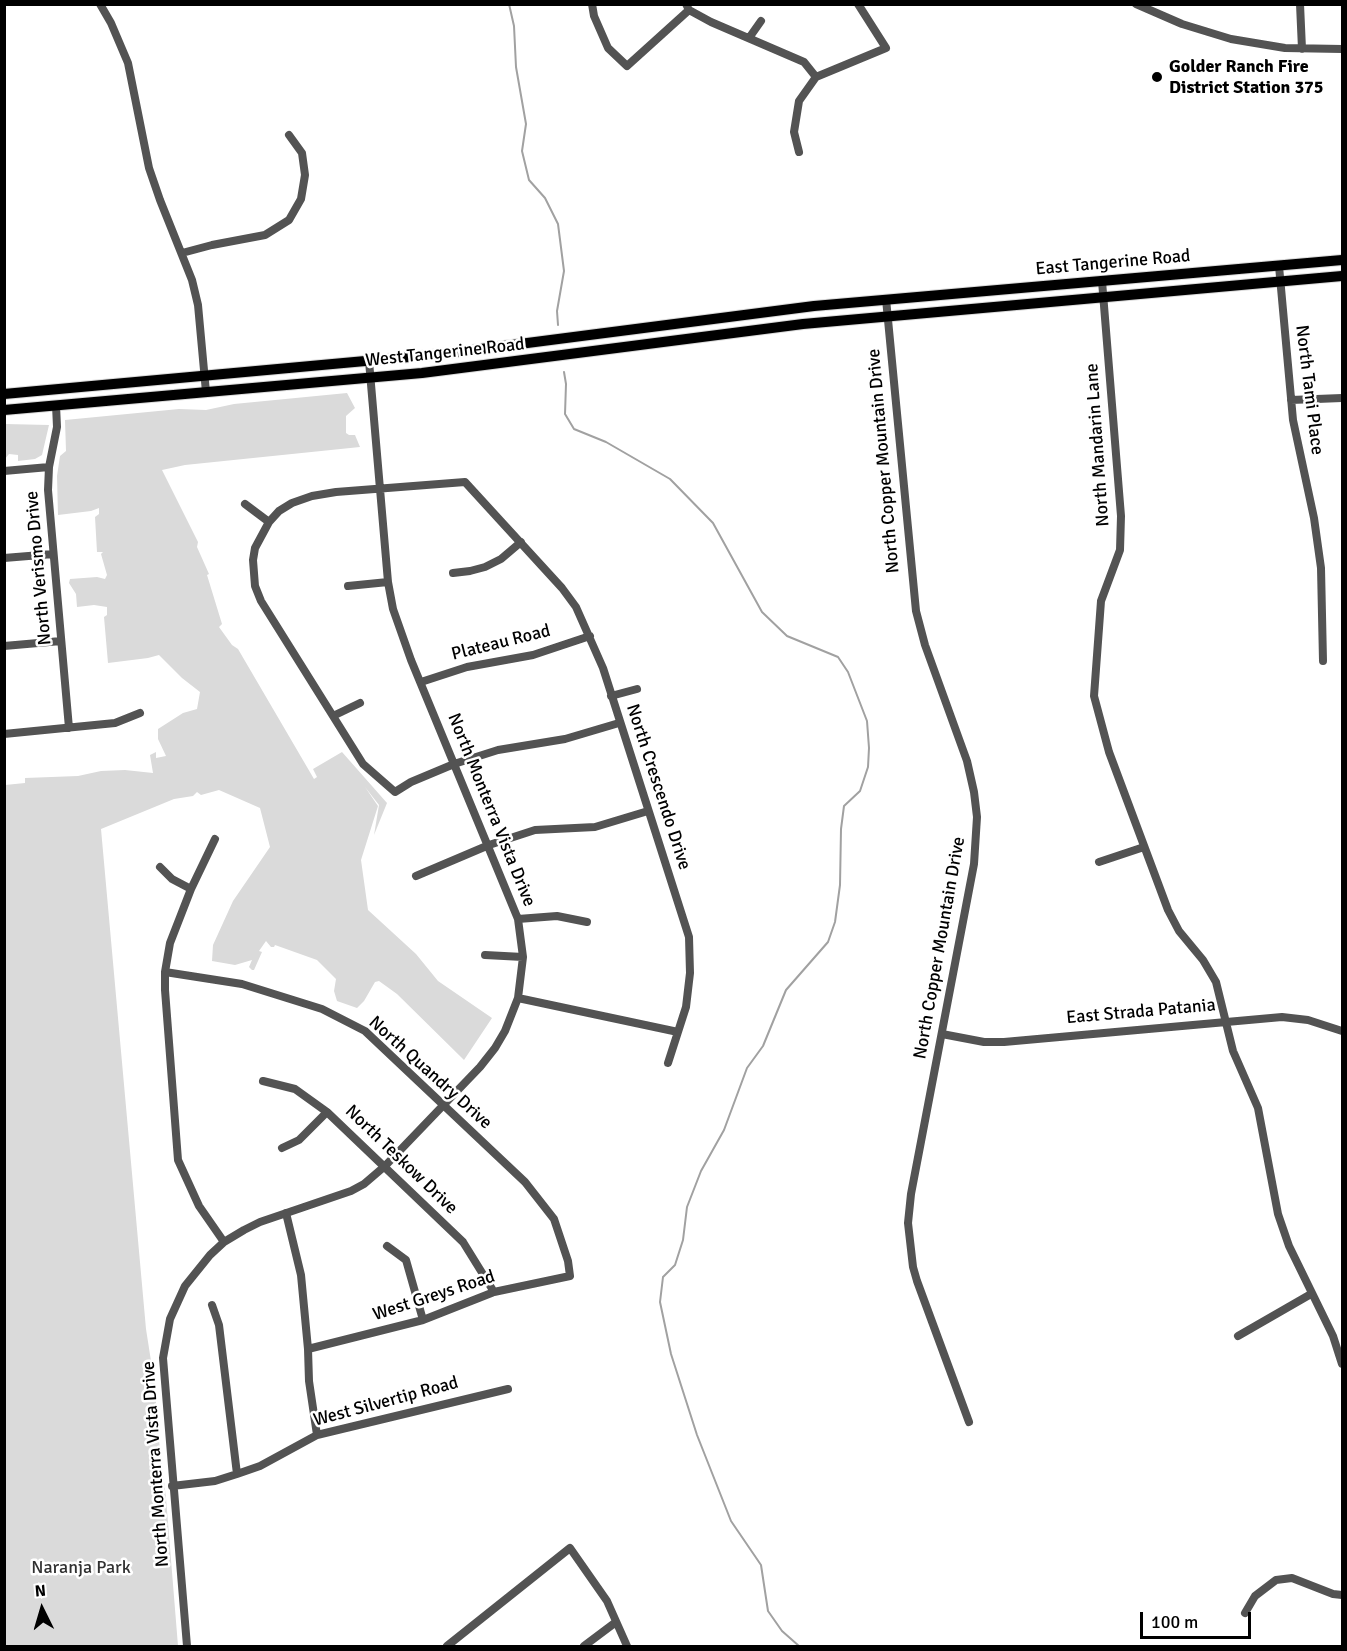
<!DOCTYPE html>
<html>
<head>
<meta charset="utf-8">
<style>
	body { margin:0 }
	#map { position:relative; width:1347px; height:1651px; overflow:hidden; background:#fff; font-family:Signika,sans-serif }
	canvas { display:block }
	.frame { position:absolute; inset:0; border:6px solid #000; pointer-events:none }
	.north { position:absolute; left:12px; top:1579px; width:60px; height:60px; -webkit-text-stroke:4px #fff; paint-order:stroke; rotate:355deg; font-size:16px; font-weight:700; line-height:24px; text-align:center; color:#000 }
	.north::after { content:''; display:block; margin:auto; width:21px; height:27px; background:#000; clip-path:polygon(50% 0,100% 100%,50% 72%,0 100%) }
	.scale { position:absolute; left:1140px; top:1612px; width:111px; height:27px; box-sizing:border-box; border:3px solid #000; border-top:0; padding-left:8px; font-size:18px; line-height:21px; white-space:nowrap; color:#000; -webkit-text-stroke:4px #fff; paint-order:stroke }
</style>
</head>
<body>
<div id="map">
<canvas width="1347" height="1651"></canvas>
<div class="frame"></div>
<div class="north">N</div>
<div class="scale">100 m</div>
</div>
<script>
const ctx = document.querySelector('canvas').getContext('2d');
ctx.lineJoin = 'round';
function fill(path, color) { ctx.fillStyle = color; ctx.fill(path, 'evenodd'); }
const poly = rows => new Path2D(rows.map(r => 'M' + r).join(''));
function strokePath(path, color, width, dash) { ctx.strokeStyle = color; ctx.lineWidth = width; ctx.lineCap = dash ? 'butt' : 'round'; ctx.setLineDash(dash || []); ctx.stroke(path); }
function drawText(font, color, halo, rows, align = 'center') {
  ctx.font = font + ' Signika,sans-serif'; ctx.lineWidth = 5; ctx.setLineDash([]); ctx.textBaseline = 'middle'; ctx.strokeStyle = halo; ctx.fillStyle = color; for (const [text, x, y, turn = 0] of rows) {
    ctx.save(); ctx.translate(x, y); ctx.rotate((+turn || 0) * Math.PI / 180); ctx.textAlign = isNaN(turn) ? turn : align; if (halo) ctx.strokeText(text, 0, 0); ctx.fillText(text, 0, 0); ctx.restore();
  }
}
const green = poly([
	[347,393,355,408,346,416,346,433,349,435,355,435,360,447,185,465,162,470,198,542,197,547,209,574,207,575,222,624,219,627,232,645,238,649,314,779,317,777,313,769,342,752,387,803,374,835,379,805,365,787,378,806,361,860,368,910,416,954,438,981,492,1018,464,1060,397,994,379,981,375,982,364,1001,357,1008,337,1001,334,991,336,979,317,960,275,945,274,947,271,947,266,941,259,951,262,952,254,970,252,970,249,967,252,960,235,965,212,961,213,945,233,901,270,847,260,808,219,790,201,795,197,792,193,796,174,799,101,829,146,1329,156,1393,156,1416,166,1498,178,1646,5,1646,5,785,25,783,25,778,78,776,101,771,125,770,153,773,150,755,156,752,156,758,166,756,158,739,158,729,183,713,197,709,200,692,182,678,159,655,148,658,108,663,104,617,107,615,107,607,94,605,77,607,76,594,69,583,70,579,97,577,105,579,107,575,101,554,103,552,97,552,95,517,99,514,99,508,91,511,58,515,57,476,60,456,66,451,65,420,179,409,206,410,234,404],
	[5,424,49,425,42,455,35,459,18,461,18,455,9,454,5,459]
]);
const stream = poly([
	[509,4,514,26,516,67,526,124,522,151,529,180,545,198,558,224,564,271,557,311,558,325],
	[564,372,566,384,565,414,574,429,606,442,670,479,713,523,762,612,787,636,838,657,848,672,867,721,869,748,868,767,860,791,844,806,841,829,840,885,835,922,828,942,786,990,763,1046,747,1068,724,1130,701,1171,687,1207,683,1240,675,1265,663,1277,660,1302,671,1354,697,1435,731,1521,761,1565,768,1611,782,1631,799,1646]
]);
const minor = poly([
	[100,4,111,23,128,63,149,168,160,200,192,280,198,305,206,392],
	[592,4,594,16,608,48,627,66,689,10],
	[686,4,689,10,711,22,804,62,816,77],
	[1136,4,1182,24,1231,39,1285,48,1342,49],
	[1300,4,1302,49],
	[749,38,761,21],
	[799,152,794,132,799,101,816,77,886,48,858,4],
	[182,253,212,245,265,235,289,220,301,199,305,175,302,153,289,135],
	[1279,266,1293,420,1314,518,1321,568,1323,661],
	[1102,281,1121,516,1120,550,1101,601,1094,696,1109,752,1168,910,1179,931,1203,960,1216,982,1233,1051,1258,1108,1278,1214,1289,1246,1333,1336,1342,1364],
	[886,299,916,611,925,645,967,761,974,792,977,817,974,864,911,1194,908,1223,913,1267,917,1281,969,1422],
	[1291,400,1342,398],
	[56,405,57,427,49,467,48,490,69,728],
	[4,471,49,467],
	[245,504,269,522],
	[4,558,53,554],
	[453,573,470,571,485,567,501,559,521,542],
	[348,586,388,582],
	[4,646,61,641],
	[421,682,467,667,533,655,590,636],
	[611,696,637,689],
	[333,716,360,703],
	[619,723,565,739,498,750,454,764,411,782,395,792,363,764,261,601,255,586,253,560,255,548,269,522,279,511,292,503,312,496,336,492,465,482,562,588,576,607,603,668,689,937,690,973,686,1007,668,1063],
	[4,734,115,723,140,713],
	[215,839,191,889,170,943,165,972,165,990,178,1160,199,1206,224,1242],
	[1099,862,1144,847],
	[160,867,172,879,191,889],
	[416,876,489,845,535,830,595,827,648,811],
	[518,919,557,916,587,922],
	[485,955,523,957],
	[165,972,242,984,322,1009,365,1031,525,1182,554,1219,568,1261,570,1276,494,1292,423,1320,308,1349],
	[518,998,678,1032],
	[942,1034,984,1042,1004,1042,1282,1017,1308,1020,1342,1031],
	[263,1081,295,1089,327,1112,463,1242,494,1292],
	[282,1148,299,1140,327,1112],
	[286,1213,301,1275,308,1349,309,1381,317,1435],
	[387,1246,406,1260,423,1320],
	[212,1305,219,1325,237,1474],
	[1238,1336,1311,1294],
	[172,1486,215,1481,237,1474,260,1466,317,1435,508,1389],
	[1245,1613,1255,1596,1276,1580,1292,1578,1333,1594,1342,1595],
	[187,1646,163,1358,170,1319,185,1286,210,1255,224,1242,244,1230,260,1222,351,1191,364,1184,385,1166,480,1067,495,1048,505,1031,518,998,523,957,518,919,411,660,393,609,388,582,369,361],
	[447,1646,570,1548,607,1601,627,1646],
	[584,1646,616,1622]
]);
const major = poly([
	[4,394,442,354,814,306,1342,260],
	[4,410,422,373,803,324,1342,276]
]);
const markers = [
	[1157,77,6,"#000"]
];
const poiNames = [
	["Golder Ranch Fire",1169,67],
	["District Station 375",1169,88]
];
const streetNames = [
	["East Tangerine Road",1113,263,-5],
	["West Tangerine Road",445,353,-6],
	["North Tami Place",1309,390,83],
	["North Mandarin Lane",1098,445,-94],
	["North Copper Mountain Drive",884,461,-95],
	["North Verismo Drive",39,568,-95],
	["Plateau Road",501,643,-14],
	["North Crescendo Drive",658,787,72],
	["North Monterra Vista Drive",491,810,68],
	["North Copper Mountain Drive",940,948,-80],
	["East Strada Patania",1141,1012,-5],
	["North Quandry Drive",430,1073,42],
	["North Teskow Drive",401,1160,44],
	["West Greys Road",434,1296,-18],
	["West Silvertip Road",386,1402,-15],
	["North Monterra Vista Drive",156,1464,-94]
];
const parkNames = [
	["Naranja Park",81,1568]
];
fill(green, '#dadada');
strokePath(stream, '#a1a1a1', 2);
strokePath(major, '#dbdbdb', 12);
strokePath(minor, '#535353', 8);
strokePath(major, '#000', 10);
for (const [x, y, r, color] of markers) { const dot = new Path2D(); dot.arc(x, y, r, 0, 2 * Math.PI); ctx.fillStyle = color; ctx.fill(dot); strokePath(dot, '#fff', 2); }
drawText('bold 18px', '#000', '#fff', poiNames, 'left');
drawText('18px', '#000', '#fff', streetNames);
drawText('18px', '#313131', '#fff', parkNames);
</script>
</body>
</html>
